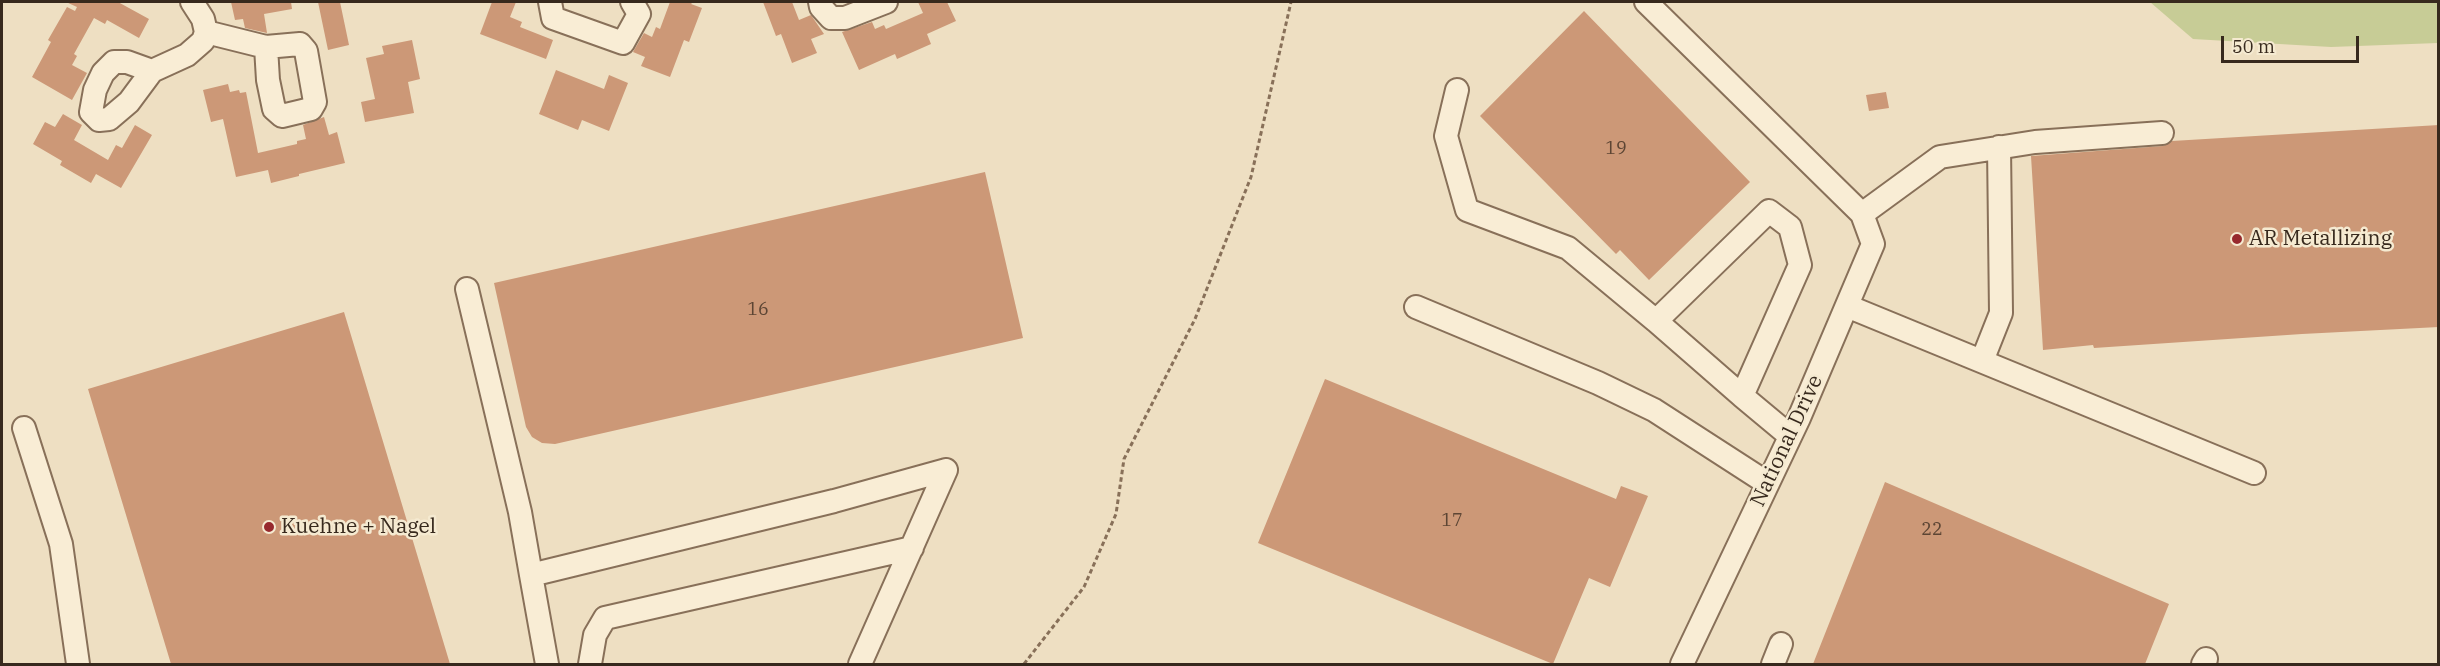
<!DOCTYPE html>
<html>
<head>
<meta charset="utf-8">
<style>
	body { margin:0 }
	#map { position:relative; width:2440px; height:666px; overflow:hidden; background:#eedfc2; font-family:"IBM Plex Serif",serif }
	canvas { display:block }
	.frame { position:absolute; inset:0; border:3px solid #37291d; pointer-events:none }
	.scale { position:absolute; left:2221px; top:36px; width:138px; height:27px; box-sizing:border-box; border:3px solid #37291d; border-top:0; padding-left:8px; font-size:18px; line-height:21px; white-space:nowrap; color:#37291d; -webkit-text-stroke:4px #f5ead1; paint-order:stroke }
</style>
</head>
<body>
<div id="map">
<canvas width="2440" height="666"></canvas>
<div class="frame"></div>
<div class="scale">50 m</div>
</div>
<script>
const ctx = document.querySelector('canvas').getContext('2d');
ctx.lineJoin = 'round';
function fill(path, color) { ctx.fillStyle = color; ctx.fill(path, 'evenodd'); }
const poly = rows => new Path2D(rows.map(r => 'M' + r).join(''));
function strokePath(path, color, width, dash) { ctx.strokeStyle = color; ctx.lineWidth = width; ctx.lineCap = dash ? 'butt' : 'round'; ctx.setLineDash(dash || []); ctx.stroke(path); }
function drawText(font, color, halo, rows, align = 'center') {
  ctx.font = font + ' "IBM Plex Serif",serif'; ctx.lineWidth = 5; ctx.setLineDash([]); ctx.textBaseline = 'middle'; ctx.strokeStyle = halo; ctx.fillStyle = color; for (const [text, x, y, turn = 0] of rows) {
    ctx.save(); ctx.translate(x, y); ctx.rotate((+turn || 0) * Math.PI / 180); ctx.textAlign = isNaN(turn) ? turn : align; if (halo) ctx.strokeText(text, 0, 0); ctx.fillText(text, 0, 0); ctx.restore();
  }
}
const green = poly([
	[2150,2,2438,2,2438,43,2331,47,2193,39]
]);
const building = poly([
	[66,2,118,2,149,19,139,38,107,20,105,24,94,18,74,54,77,56,72,65,87,73,72,100,32,77,51,42,48,40,67,7,75,11,77,7],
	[231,2,291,2,292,9,264,14,267,33,245,28,243,19,235,20],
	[318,2,340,2,349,45,328,50],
	[492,2,516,2,510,17,522,22,520,27,553,40,546,59,480,34],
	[670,2,693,2,691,4,702,8,689,42,684,40,670,77,641,66,645,57,633,52,644,33,652,37,656,27,660,29],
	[763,2,792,2,799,20,811,15,824,34,811,39,817,53,792,63,781,34,776,36],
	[918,2,947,2,956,21,927,34,931,44,897,59,895,54,859,70,842,32,872,22,875,29,884,25,886,29,923,13],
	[1584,11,1750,182,1649,280,1620,250,1616,254,1480,116],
	[412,40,420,79,408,82,414,113,365,122,361,102,375,99,366,58,384,54,382,46],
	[556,70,604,89,609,75,628,83,609,131,582,120,578,130,539,114],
	[228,84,230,92,239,90,240,93,246,92,258,153,297,144,297,141,306,139,303,125,324,117,329,135,337,132,345,163,299,174,299,176,271,183,268,170,236,177,223,119,211,122,203,90],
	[1886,92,1889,108,1869,111,1866,95],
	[63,114,82,125,74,140,108,160,116,145,122,148,135,125,152,135,121,188,96,174,91,183,60,165,62,161,33,144,45,122,55,127],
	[2439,125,2439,327,2302,334,2094,348,2093,345,2043,350,2031,156,2163,146,2172,141],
	[985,172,1023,338,555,444,542,443,532,437,526,427,494,283],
	[344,312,450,664,171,664,88,389],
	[1325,379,1616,499,1621,486,1648,496,1610,587,1589,578,1553,664,1258,543],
	[1885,482,2169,604,2145,664,1813,664]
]);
const path = poly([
	[1024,664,1084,587,1116,514,1124,459,1195,319,1251,177,1291,2]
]);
const minor = poly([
	[192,2,203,19,206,32,266,47,300,44,306,51,315,102,311,109,282,116,274,109,268,80,266,47],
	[550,2,553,18,623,43,639,14,632,2],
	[820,2,821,7,831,18,845,18,886,2],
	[1646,2,1862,214,1873,244,1799,418,1682,664],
	[152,71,127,62,114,62,103,73,95,90,91,112,99,120,109,119,129,102,152,71,187,55,203,41,206,32],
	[1457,90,1446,136,1467,210,1568,248,1656,321,1769,211,1790,227,1800,265,1742,396,1790,436],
	[1862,214,1940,157,2035,142,2162,133],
	[467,289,520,512,531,575,834,501,946,470],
	[1847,306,2254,473],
	[1416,307,1598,383,1654,410,1767,483],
	[1656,321,1742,396],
	[1982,361,2001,313,1999,147],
	[24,428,61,544,78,664],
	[531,575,547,664],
	[590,664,595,635,605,618,912,548],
	[860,664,946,470],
	[1773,664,1781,644],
	[2203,664,2206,659]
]);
const markers = [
	[2237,239,6,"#97292d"],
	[269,527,6,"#97292d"]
];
const numberNames = [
	["19",1616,149],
	["16",758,310],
	["17",1452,521],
	["22",1932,530]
];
const poiNames = [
	["AR Metallizing",2249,239],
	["Kuehne + Nagel",281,527]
];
const streetNames = [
	["National Drive",1787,441,-65]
];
fill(green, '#c7cc96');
fill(building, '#cc9877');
strokePath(minor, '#887059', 26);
strokePath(path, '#887059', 3, [4.5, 3]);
strokePath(minor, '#f9edd5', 22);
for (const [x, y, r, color] of markers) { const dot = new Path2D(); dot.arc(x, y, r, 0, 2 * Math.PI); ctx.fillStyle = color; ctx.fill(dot); strokePath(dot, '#f5ead1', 2); }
drawText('18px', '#5c4534', null, numberNames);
drawText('21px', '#37291d', '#f5ead1', poiNames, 'left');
drawText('21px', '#37291d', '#f5ead1', streetNames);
</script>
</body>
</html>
